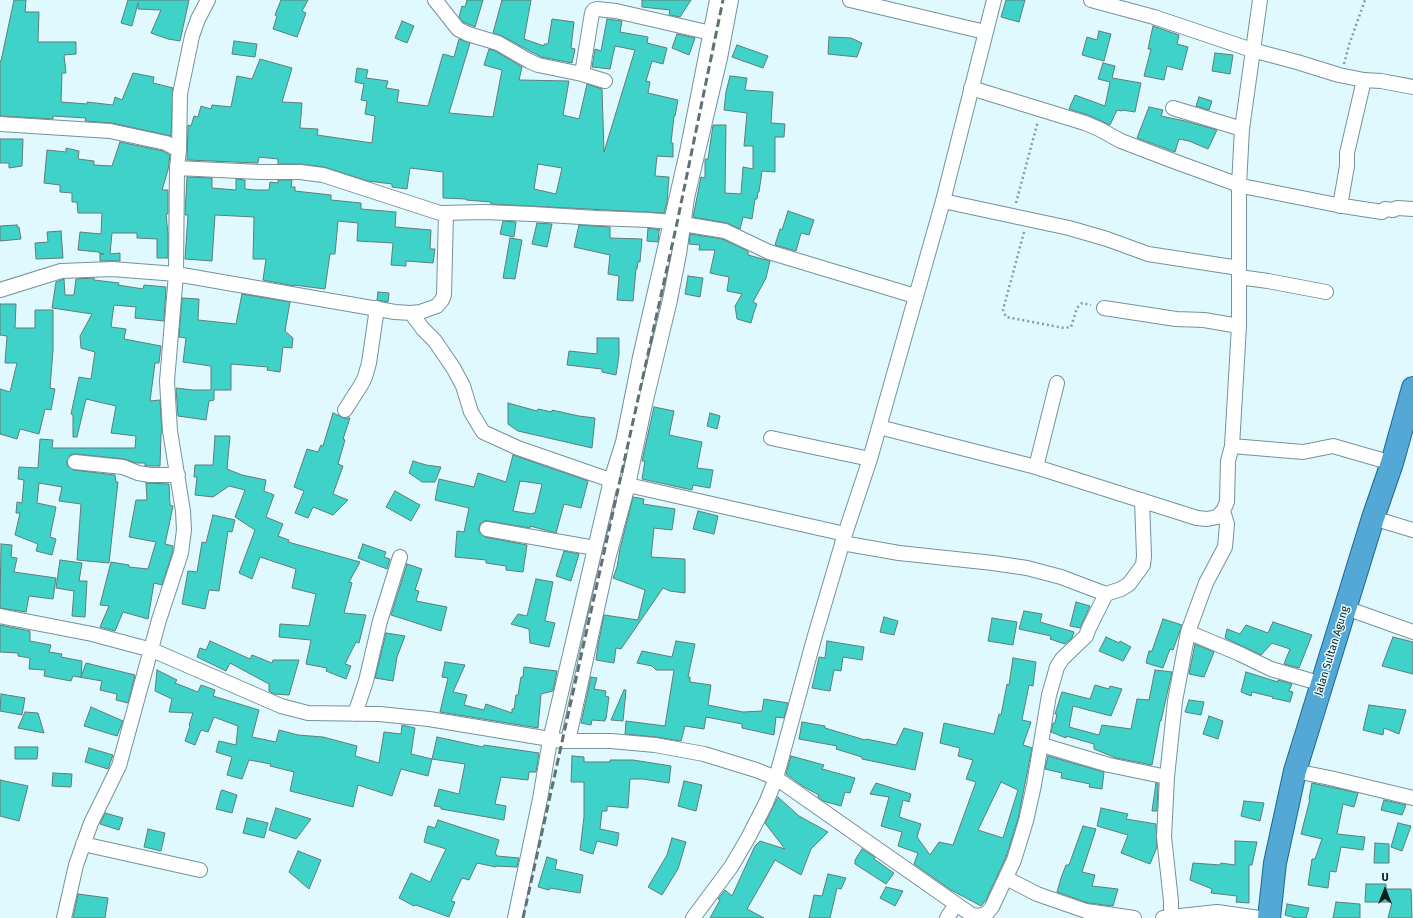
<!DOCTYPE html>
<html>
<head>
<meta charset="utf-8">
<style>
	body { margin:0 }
	#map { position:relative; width:1413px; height:918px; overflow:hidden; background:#dff9ff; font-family:"Fira Sans",sans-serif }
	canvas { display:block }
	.north { position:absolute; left:1365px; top:870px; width:40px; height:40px; -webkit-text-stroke:3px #dff9ff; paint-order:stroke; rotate:0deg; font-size:11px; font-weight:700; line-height:16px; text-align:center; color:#0f1b1d }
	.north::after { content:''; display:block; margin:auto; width:14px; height:18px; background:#0f1b1d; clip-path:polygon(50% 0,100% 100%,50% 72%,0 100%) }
</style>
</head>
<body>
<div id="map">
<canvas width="1413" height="918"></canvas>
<div class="north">U</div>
</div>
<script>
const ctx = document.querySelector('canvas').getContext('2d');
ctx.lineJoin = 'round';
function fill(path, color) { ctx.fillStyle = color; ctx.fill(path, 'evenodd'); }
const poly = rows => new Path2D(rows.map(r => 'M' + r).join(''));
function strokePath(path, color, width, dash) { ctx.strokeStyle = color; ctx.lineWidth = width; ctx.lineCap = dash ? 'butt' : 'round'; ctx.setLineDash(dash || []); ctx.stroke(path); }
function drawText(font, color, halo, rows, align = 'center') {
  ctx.font = font + ' "Fira Sans",sans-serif'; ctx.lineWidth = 3; ctx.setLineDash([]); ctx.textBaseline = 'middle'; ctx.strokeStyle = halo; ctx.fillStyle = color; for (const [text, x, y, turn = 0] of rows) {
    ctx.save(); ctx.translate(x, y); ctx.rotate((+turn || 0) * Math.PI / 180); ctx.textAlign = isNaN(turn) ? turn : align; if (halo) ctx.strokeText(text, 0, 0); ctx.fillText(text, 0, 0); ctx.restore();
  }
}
const building = poly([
	[14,0,26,0,25,12,39,12,38,42,76,42,76,54,64,55,66,73,62,73,61,102,87,104,87,102,113,105,115,97,122,100,133,73,154,77,153,83,173,88,171,136,112,123,85,121,86,118,53,116,53,119,0,116,0,61,1,61,14,0],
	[128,0,189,0,180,41,168,39,151,33,161,10,138,9,138,3,132,26,121,23,128,0],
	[281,0,308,0,302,11,306,13,297,37,273,29,277,16,275,15,281,0],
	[467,0,483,0,475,27,463,22,459,17,462,6,465,7,467,0],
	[502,0,531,0,524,39,544,46,544,44,548,44,552,19,574,22,571,48,575,49,572,63,541,57,502,36,493,33,502,0],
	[642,0,691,0,680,17,669,15,670,10,642,7,642,0],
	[1006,0,1025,0,1019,22,1001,17,1006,0],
	[607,19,622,21,620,32,648,37,647,43,667,48,663,64,652,61,646,81,650,82,648,93,678,100,675,116,674,116,671,143,673,143,673,157,657,156,655,176,669,177,667,202,664,213,491,204,491,202,466,200,466,199,443,198,443,172,410,168,407,189,392,187,392,184,368,181,324,167,300,164,278,164,278,159,259,157,258,163,187,160,188,125,191,126,194,116,198,117,201,106,211,109,212,105,231,107,237,76,252,79,260,59,292,68,282,102,302,103,300,128,318,129,317,135,372,143,375,116,365,114,367,101,361,100,364,84,355,82,357,68,368,70,366,78,388,81,386,88,399,90,397,102,428,106,443,54,454,57,459,39,470,43,449,113,493,117,502,70,484,65,489,49,495,51,522,67,519,80,569,81,563,115,579,119,587,84,602,89,604,152,635,50,615,46,610,69,592,67,595,49,601,51,607,19],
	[538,164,562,168,556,194,534,189,538,164],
	[402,21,414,26,407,43,395,38,402,21],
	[1153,26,1179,35,1177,44,1188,47,1182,70,1167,66,1164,80,1144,76,1151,49,1148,49,1153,26],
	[1099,31,1111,34,1104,61,1082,55,1087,37,1097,40,1099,31],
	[677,34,695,38,689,55,672,48,677,34],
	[829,37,851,38,862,43,857,57,828,54,829,37],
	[234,41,257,44,255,57,232,54,234,41],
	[737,45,768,56,763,68,732,57,737,45],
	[1215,53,1233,55,1230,74,1212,71,1215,53],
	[1103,63,1115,66,1112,78,1141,83,1135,112,1122,110,1122,111,1117,110,1110,125,1088,115,1069,109,1075,95,1105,106,1110,82,1098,79,1103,63],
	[730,76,747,78,745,90,773,92,771,123,785,124,784,137,775,137,775,172,762,171,759,192,758,192,757,199,755,199,752,219,743,217,740,229,727,223,693,217,701,177,705,178,705,159,708,159,713,125,726,125,725,193,741,194,743,167,753,169,753,146,744,146,747,113,724,110,726,92,730,76],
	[1199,97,1212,101,1209,110,1196,106,1199,97],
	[1149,107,1163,110,1161,116,1185,121,1217,130,1208,149,1189,141,1179,139,1175,152,1137,138,1149,107],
	[0,139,23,139,22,166,9,168,9,163,0,163,0,139],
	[120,142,163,151,170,155,168,170,162,190,168,190,168,214,166,214,168,234,168,258,157,258,157,239,137,238,137,233,112,233,110,254,120,253,120,261,100,261,100,254,104,254,99,253,99,252,78,250,80,232,101,234,102,213,78,213,77,202,72,202,72,193,60,192,60,185,44,183,47,150,66,152,66,148,79,151,78,159,94,161,94,165,112,166,120,142],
	[187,177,212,178,212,188,236,190,236,179,245,180,245,189,255,190,269,190,270,182,278,183,278,180,292,180,291,187,295,187,295,191,331,195,331,200,361,203,361,209,396,212,395,227,431,230,430,249,435,249,433,263,406,261,406,266,391,265,393,243,357,241,358,223,338,221,335,254,330,254,325,289,294,285,294,286,263,280,266,259,253,259,254,217,215,215,212,261,185,259,188,215,185,215,187,177],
	[788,211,814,220,809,235,801,233,796,251,775,245,780,229,782,230,788,211],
	[503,221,516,222,514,237,500,234,503,221],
	[537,223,552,224,547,247,532,244,537,223],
	[17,225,17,227,19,227,21,239,0,241,0,226,17,225],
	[579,225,610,227,610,238,642,239,640,262,638,261,637,269,636,269,633,301,617,300,619,276,608,274,610,255,574,247,579,225],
	[648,228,660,230,659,230,658,242,647,241,648,228],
	[61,231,63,258,36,259,35,243,48,242,47,232,61,231],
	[690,234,722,239,748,251,748,255,770,261,766,278,753,302,757,304,754,312,751,323,737,319,735,306,742,294,727,291,729,277,710,273,715,250,699,250,700,245,689,244,690,234],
	[510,238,522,240,515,279,503,278,510,238],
	[688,276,703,278,700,297,685,294,688,276],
	[94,278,94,280,119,283,118,285,143,289,144,285,166,287,164,321,135,318,136,307,114,305,111,327,126,329,124,339,161,346,159,363,155,363,150,401,160,400,162,433,161,434,160,466,145,466,145,463,136,463,124,459,76,454,71,454,67,461,67,466,74,470,115,475,116,482,118,482,109,563,77,560,81,504,59,501,62,487,39,483,37,503,56,507,50,537,56,539,52,555,36,551,38,544,15,535,20,513,16,513,17,502,22,503,24,480,18,479,19,467,38,468,40,439,53,440,52,448,135,448,136,436,111,433,116,406,86,399,77,437,73,437,73,415,71,414,79,377,91,379,95,352,81,348,80,336,92,314,52,308,56,282,64,279,65,295,74,295,76,279,94,278],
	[378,292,389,293,388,302,377,300,378,292],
	[242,294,290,302,285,331,293,338,292,348,283,347,280,372,267,370,268,367,231,364,231,390,214,390,214,400,209,401,206,420,178,416,176,388,193,390,211,390,211,366,183,362,186,338,179,337,182,298,199,299,198,320,236,324,242,294],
	[0,304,16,304,15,328,35,328,35,310,53,310,53,350,50,388,55,389,51,410,45,409,39,434,20,429,17,439,0,434,0,389,10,392,17,363,5,363,7,336,0,335,0,304],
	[597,338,619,338,619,355,616,375,602,372,602,369,567,365,569,351,597,354,597,338],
	[508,403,537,411,538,409,552,412,552,410,579,416,595,418,592,448,518,431,508,424,508,403],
	[654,407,674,411,669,435,702,442,697,468,713,470,710,488,693,485,692,490,642,479,645,461,642,461,654,407],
	[333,413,344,418,350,418,343,439,345,440,338,464,343,466,333,494,348,500,333,515,313,507,308,518,295,513,304,491,294,487,307,449,318,452,321,445,323,446,333,413],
	[710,413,720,416,717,429,707,426,710,413],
	[215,436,230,436,227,469,242,475,266,480,264,491,274,495,266,517,283,524,278,536,289,540,288,542,360,562,349,582,352,583,344,613,366,615,359,643,356,642,345,664,351,666,346,679,326,671,327,668,306,664,311,640,279,637,280,624,309,626,316,594,292,588,296,569,260,557,252,579,239,573,255,530,235,517,245,490,229,486,213,497,195,495,197,477,194,477,195,465,213,465,215,436],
	[513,455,588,481,581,508,564,504,556,533,530,526,530,528,488,521,484,521,480,524,479,528,479,532,485,537,527,545,523,572,506,570,506,566,486,563,486,560,455,557,457,531,464,532,469,508,435,500,439,479,474,487,478,473,506,482,513,455],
	[520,481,542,484,535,513,533,513,532,514,513,511,520,481],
	[413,461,426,465,441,467,435,482,422,482,409,473,413,461],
	[146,483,169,484,170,505,173,506,165,544,173,546,173,551,162,585,154,583,148,619,123,612,115,631,100,627,109,606,100,605,111,562,129,565,129,567,148,569,156,542,129,537,136,500,147,500,146,483],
	[395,491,420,505,411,521,386,507,395,491],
	[633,497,644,499,643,504,675,509,672,530,654,528,651,557,685,559,685,593,670,591,663,588,621,649,616,648,614,663,596,660,598,645,604,615,638,620,645,590,613,578,617,567,620,549,633,497],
	[698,511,718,516,714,534,693,529,698,511],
	[213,515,235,520,232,532,228,531,219,591,209,590,205,609,182,604,188,571,197,572,202,542,206,543,213,515],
	[1,544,12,545,11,557,17,558,14,572,56,578,53,599,29,596,26,612,0,608,1,544],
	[363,544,386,552,384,557,390,559,387,569,358,558,363,544],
	[564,551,579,554,571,581,556,576,564,551],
	[60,560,82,563,79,581,87,581,85,617,72,616,74,591,56,588,60,560],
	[407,564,422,569,415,590,419,591,416,601,447,607,441,631,391,615,407,564],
	[536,579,553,582,545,621,555,623,549,647,530,643,529,629,511,624,518,614,527,616,536,579],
	[1076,602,1090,606,1080,628,1070,626,1076,602],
	[1024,611,1042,614,1040,622,1074,632,1072,638,1065,644,1050,639,1051,636,1019,629,1024,611],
	[884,617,898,621,894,635,880,632,884,617],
	[992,618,1017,622,1013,645,988,641,992,618],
	[1163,619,1182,625,1173,650,1170,649,1163,668,1146,663,1149,651,1152,651,1163,619],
	[1273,622,1312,635,1299,668,1284,664,1290,649,1272,643,1261,655,1225,638,1227,629,1240,634,1246,625,1268,633,1273,622],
	[0,625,30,631,30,641,51,645,49,652,62,654,61,657,82,661,81,677,86,663,135,675,128,703,116,700,117,694,100,690,102,681,73,676,71,681,44,676,45,670,29,669,30,658,18,656,18,653,0,652,0,625],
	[386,633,405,636,397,657,393,681,375,678,386,633],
	[1106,637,1119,643,1120,641,1131,647,1123,661,1099,651,1106,637],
	[1393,637,1413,642,1413,674,1382,666,1393,637],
	[210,641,250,659,252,655,272,663,273,660,299,660,289,695,274,694,269,691,269,684,230,663,226,671,197,657,200,648,206,650,210,641],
	[676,641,695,644,688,677,690,677,690,682,711,685,708,705,743,712,762,711,764,699,788,703,784,718,776,717,774,735,742,728,742,724,706,717,704,729,685,726,681,741,656,737,625,734,626,721,665,726,674,670,656,670,652,666,637,663,642,651,672,657,676,641],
	[827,641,864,647,862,660,843,657,841,671,834,670,830,691,812,688,819,657,825,658,827,641],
	[1195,644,1214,652,1204,677,1189,674,1195,644],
	[1013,658,1036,662,1033,686,1029,685,1022,720,1031,722,1023,745,1032,748,1018,819,1006,857,986,900,981,906,951,890,914,864,918,853,898,846,902,832,881,826,889,797,870,794,876,783,911,794,909,802,903,800,899,817,921,824,917,837,930,855,939,842,953,845,976,782,966,779,973,760,958,756,960,748,940,743,944,723,994,734,999,714,1001,715,1007,684,1009,685,1013,658],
	[1001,782,1018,790,1003,838,978,830,1001,782],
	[445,662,465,665,453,692,467,695,464,705,484,710,486,704,512,713,512,709,514,709,516,695,518,695,521,677,523,677,524,667,557,671,553,691,541,694,538,728,440,712,448,678,442,677,445,662],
	[157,670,177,680,175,683,198,692,201,685,215,690,213,696,259,710,252,737,276,742,279,730,298,735,323,737,357,746,355,756,379,763,384,732,401,734,402,725,415,728,411,754,432,759,428,776,401,769,392,796,358,785,353,807,290,791,294,772,270,766,271,764,249,760,242,779,227,775,232,757,216,752,219,741,236,745,238,726,214,717,208,732,201,730,195,745,185,741,190,726,189,725,193,713,169,712,172,699,155,691,157,670],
	[1155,670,1172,672,1161,721,1160,721,1152,765,1116,758,1094,749,1094,744,1066,736,1066,738,1051,732,1053,723,1055,723,1057,714,1055,714,1062,692,1090,699,1095,685,1109,689,1110,686,1122,689,1111,716,1073,706,1069,727,1099,735,1102,725,1131,729,1137,699,1149,700,1155,670],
	[1246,672,1278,682,1278,680,1292,684,1289,691,1293,692,1290,702,1272,698,1273,697,1252,692,1251,696,1241,692,1246,672],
	[591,677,597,678,594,689,606,691,605,696,609,697,606,719,605,719,605,721,592,720,591,725,581,723,591,677],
	[624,690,626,690,623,721,611,720,624,690],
	[1,694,25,698,22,715,0,711,1,694],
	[1189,700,1204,702,1201,715,1185,712,1189,700],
	[1369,705,1406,710,1399,734,1384,728,1383,735,1363,730,1369,705],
	[91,707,123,721,117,736,84,726,91,707],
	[25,712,38,713,44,733,18,728,25,712],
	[1209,716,1223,721,1218,739,1203,734,1209,716],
	[802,722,825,726,825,728,865,740,866,739,896,745,904,728,923,733,915,770,862,759,862,757,836,749,837,746,799,739,802,722],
	[437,737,483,747,484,745,539,753,536,772,529,772,528,780,501,777,495,804,506,806,504,820,441,809,441,807,434,806,439,789,459,794,465,764,432,759,437,737],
	[15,747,38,747,37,759,15,759,15,747],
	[89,748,113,755,108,769,85,762,89,748],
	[572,756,584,757,584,762,610,762,610,760,633,760,671,766,669,783,643,779,630,779,628,808,607,806,607,811,602,811,600,829,619,833,617,846,597,841,593,854,580,850,584,817,584,782,571,782,572,756],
	[791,756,824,765,822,769,855,778,850,793,845,792,841,806,823,801,818,797,819,795,804,787,786,774,791,756],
	[1048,756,1104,772,1102,789,1089,787,1090,784,1061,778,1062,773,1045,769,1048,756],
	[53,773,72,774,71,787,52,786,53,773],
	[0,780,28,786,19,821,0,816,0,780],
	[684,781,702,785,696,811,678,806,684,781],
	[1156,783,1158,784,1157,811,1152,811,1156,783],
	[1312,783,1358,793,1354,807,1343,804,1337,834,1365,837,1363,850,1341,847,1336,872,1330,871,1328,888,1308,885,1312,859,1315,859,1322,839,1301,834,1310,799,1309,799,1312,783],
	[222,790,237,795,232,813,216,809,221,791,222,790],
	[778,797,799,816,828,832,811,849,801,875,775,860,747,909,764,918,710,918,720,900,718,899,725,890,732,896,755,846,760,841,785,849,765,823,778,797],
	[1384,800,1406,805,1402,815,1381,810,1384,800],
	[1244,801,1264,803,1260,821,1241,816,1244,801],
	[276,808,311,819,296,839,269,830,276,808],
	[1101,808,1128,814,1126,819,1156,824,1157,847,1150,864,1121,853,1128,835,1097,826,1101,808],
	[105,813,123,818,119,830,100,824,105,813],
	[247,818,268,823,264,838,243,833,247,818],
	[438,820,499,840,495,854,497,855,497,856,519,858,517,867,496,866,496,867,477,863,469,880,462,878,451,901,455,902,449,917,416,905,414,906,399,898,411,873,430,882,446,849,424,842,428,826,435,828,438,820],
	[1398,823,1411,826,1402,851,1391,847,1398,823],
	[1083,826,1096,829,1082,872,1095,875,1092,886,1118,889,1113,906,1088,903,1057,892,1061,878,1066,865,1069,865,1083,826],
	[148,829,165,833,161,851,144,847,148,829],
	[672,838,686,842,678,869,662,895,648,887,667,855,672,838],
	[1235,841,1257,842,1252,865,1249,865,1249,903,1236,902,1237,896,1211,893,1212,889,1190,880,1193,863,1220,865,1221,863,1235,865,1235,841],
	[1375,843,1389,844,1389,863,1374,863,1375,843],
	[862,849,875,857,874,859,894,873,886,884,855,864,855,860,862,849],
	[298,851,321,860,309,889,289,872,298,851],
	[547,857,557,860,555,869,583,875,580,893,550,888,549,890,538,887,547,857],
	[828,874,846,878,841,889,837,888,830,918,809,918,814,895,822,896,828,874],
	[1366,884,1386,884,1386,889,1411,889,1412,918,1388,918,1392,902,1365,902,1366,884],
	[886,887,903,891,895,906,880,898,886,887],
	[78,894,108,898,105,918,73,918,78,894],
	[1336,902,1360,904,1360,918,1333,918,1336,902],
	[1287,904,1309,908,1306,918,1296,918,1285,915,1287,904]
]);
const path = poly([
	[1344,64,1349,45,1365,0],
	[1016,203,1038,121],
	[1024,232,1003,310,1006,317,1064,328,1071,327,1077,308,1082,303,1091,305]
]);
const minor = poly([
	[435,0,458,29,468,34,498,43,529,61,538,65,582,74,605,81],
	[850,0,985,32],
	[1091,0,1154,17,1252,50,1297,62,1339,75,1364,80,1381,81,1413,87],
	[582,74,592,13,594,10,597,9,616,11,711,33],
	[971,88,1085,123,1099,129,1121,141,1176,162,1242,186,1337,205,1382,212,1385,209,1393,210,1397,208,1413,209],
	[1173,108,1242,129],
	[0,124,110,131,166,143,179,150],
	[177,168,260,172,300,172,323,175,440,213,485,212,532,214,597,218,649,220,671,222],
	[943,201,1069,228,1107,239,1148,254,1239,268],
	[1340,206,1347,166,1347,153,1364,80],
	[683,224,725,231,769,252,915,296],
	[1239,277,1268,281,1326,292],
	[0,290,61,271,112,269,176,274,395,312,411,313,420,312,437,306,442,300,444,295,446,213],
	[1104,308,1176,319,1204,320,1239,326],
	[411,313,423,329,435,341,454,369,463,386,471,412,483,432,518,448,619,483,845,534],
	[345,410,361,385,365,377,369,363,377,308],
	[879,427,1036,467,1197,518,1207,519,1217,517,1223,511,1227,502,1228,461,1232,446,1303,452,1333,446,1392,463],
	[771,438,870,459],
	[1232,446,1239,326,1239,185,1242,129,1260,0],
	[75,462,123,467,138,473,150,475,178,475],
	[1036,467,1057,383],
	[1373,518,1413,530],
	[487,529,595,548],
	[842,543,899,553,993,563,1027,568,1061,577,1106,594],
	[1346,608,1413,632],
	[0,616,92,634,152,650,281,706,308,713,379,714,429,719,562,741,611,741,655,745,704,754,756,770,776,778,956,904,972,915,980,916,987,913,992,907,1014,860,1026,821,1034,785,1049,695,1057,667,1062,659,1086,636,1089,628,1106,594,1121,589,1129,584,1143,565,1144,556,1142,500],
	[1188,632,1240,654,1271,669,1322,684],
	[355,714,366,681,380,621,400,557],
	[568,741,608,559,628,485,645,404,670,300,679,254,687,198,720,58,731,0],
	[1042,745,1109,765,1167,777],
	[1295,771,1330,778,1413,798],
	[83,844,200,870],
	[1006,878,1037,894,1086,911,1134,918],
	[1171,917,1217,912,1259,918],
	[64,918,76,865,91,823,119,766,159,620,181,553,184,530,183,511,170,431,167,381,176,274,177,168,179,150,180,94,192,36,198,19,208,0],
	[515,918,540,799,550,740,611,480,623,442,640,357,687,152,717,0],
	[693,918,731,867,748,838,766,803,776,778,814,639,845,534,870,459,943,201,994,0],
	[947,918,956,904],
	[1163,918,1171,917,1171,901,1164,837,1167,777,1175,701,1188,632,1206,583,1225,547,1227,524,1223,511]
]);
const trunk = poly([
	[1269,918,1275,863,1295,771,1373,518,1392,463,1413,388]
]);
const rail = poly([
	[523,918,677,223,723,0]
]);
const streetNames = [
	["Jalan Sultan Agung",1332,651,-73]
];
fill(building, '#3fd2c9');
strokePath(building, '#5f7d7a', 1);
strokePath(minor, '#759299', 16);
strokePath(trunk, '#1f688e', 24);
strokePath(path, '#889ca0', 2.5, [2, 3]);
strokePath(minor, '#fff', 14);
strokePath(trunk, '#53a8d6', 22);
strokePath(rail, '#5f7174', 3, [8, 4]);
drawText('11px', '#0f1b1d', '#dff9ff', streetNames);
</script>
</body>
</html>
